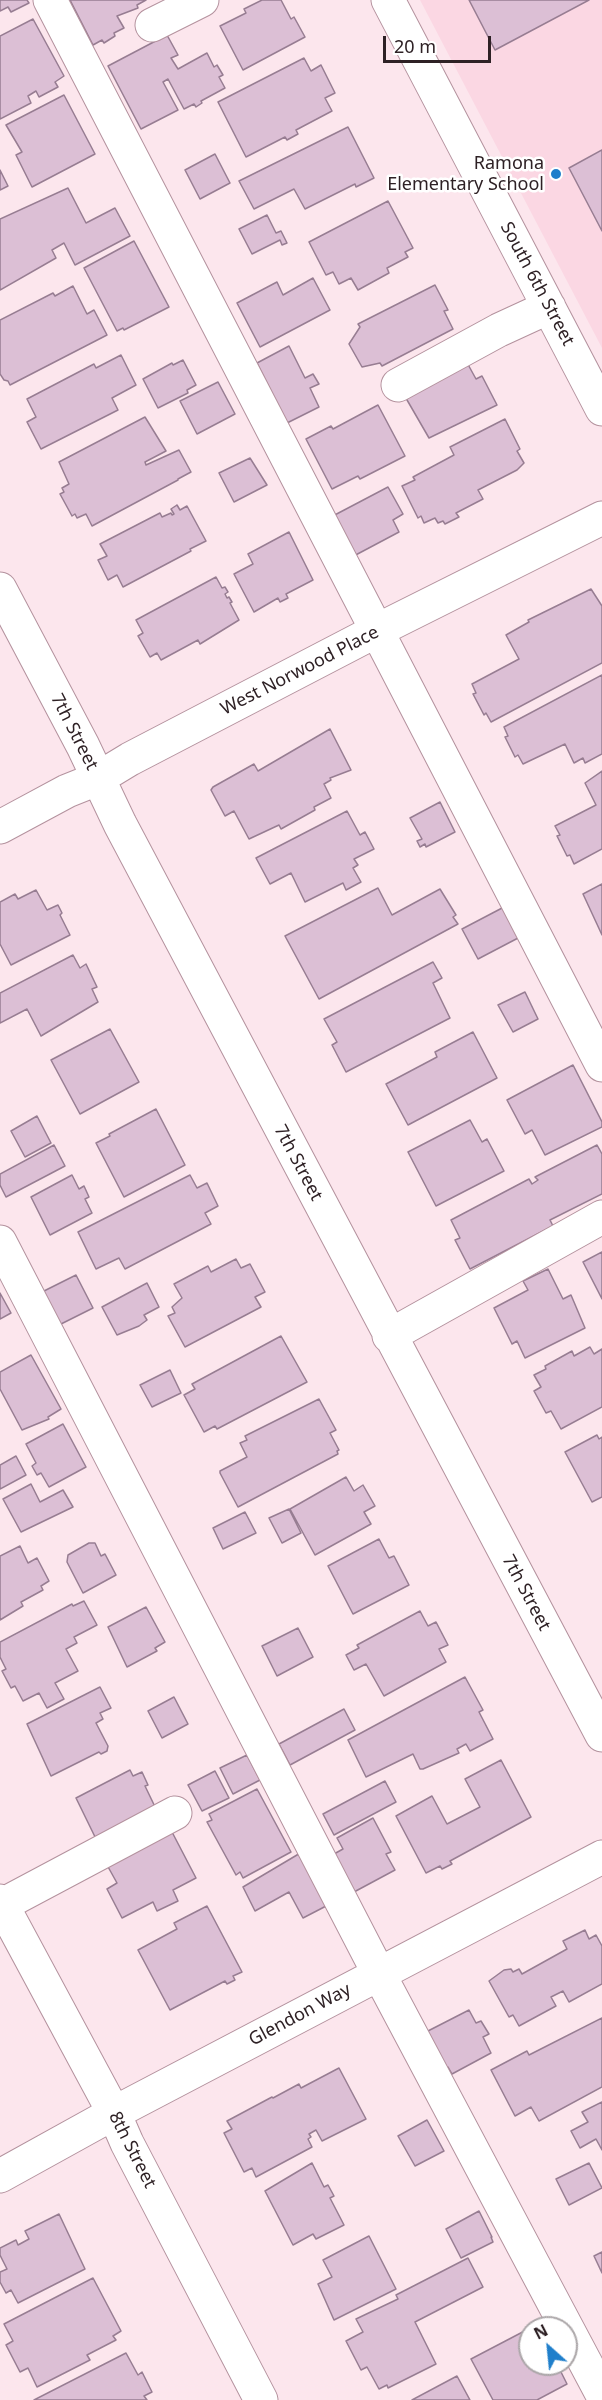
<!DOCTYPE html>
<html>
<head>
<meta charset="utf-8">
<style>
	body { margin:0 }
	#map { position:relative; width:602px; height:2400px; overflow:hidden; background:#fce6ed; font-family:"Noto Sans",sans-serif }
	canvas { display:block }
	.north { position:absolute; left:518px; top:2316px; width:60px; height:60px; box-sizing:border-box; background:#fff; border:2px solid #aba6a8; border-radius:50%; rotate:333deg; font-size:16px; font-weight:700; line-height:24px; text-align:center; color:#2e2125 }
	.north::after { content:''; display:block; margin:auto; width:21px; height:27px; background:#1f7fcb; clip-path:polygon(50% 0,100% 100%,50% 72%,0 100%) }
	.scale { position:absolute; left:383px; top:36px; width:108px; height:27px; box-sizing:border-box; border:3px solid #2e2125; border-top:0; padding-left:8px; font-size:18px; line-height:21px; white-space:nowrap; color:#2e2125; -webkit-text-stroke:4px #fff; paint-order:stroke }
</style>
</head>
<body>
<div id="map">
<canvas width="602" height="2400"></canvas>
<div class="north">N</div>
<div class="scale">20 m</div>
</div>
<script>
const ctx = document.querySelector('canvas').getContext('2d');
ctx.lineJoin = 'round';
function fill(path, color) { ctx.fillStyle = color; ctx.fill(path, 'evenodd'); }
const poly = rows => new Path2D(rows.map(r => 'M' + r).join(''));
function strokePath(path, color, width, dash) { ctx.strokeStyle = color; ctx.lineWidth = width; ctx.lineCap = dash ? 'butt' : 'round'; ctx.setLineDash(dash || []); ctx.stroke(path); }
function drawText(font, color, halo, rows, align = 'center') {
  ctx.font = font + ' "Noto Sans",sans-serif'; ctx.lineWidth = 5; ctx.setLineDash([]); ctx.textBaseline = 'middle'; ctx.strokeStyle = halo; ctx.fillStyle = color; for (const [text, x, y, turn = 0] of rows) {
    ctx.save(); ctx.translate(x, y); ctx.rotate((+turn || 0) * Math.PI / 180); ctx.textAlign = isNaN(turn) ? turn : align; if (halo) ctx.strokeText(text, 0, 0); ctx.fillText(text, 0, 0); ctx.restore();
  }
}
const built = poly([
	[420,0,602,0,602,348]
]);
const building = poly([
	[0,0,27,0,29,3,11,12,8,7,0,11,0,0],
	[70,0,146,0,137,5,138,8,117,16,124,28,114,33,115,36,104,43,102,40,93,45,70,0],
	[262,0,281,0,291,19,294,17,305,37,243,70,220,26,246,13,244,9,262,0],
	[469,0,589,0,495,50,469,0],
	[33,19,64,76,55,82,58,87,39,97,36,91,28,96,31,103,0,119,0,36,33,19],
	[167,35,178,55,171,58,178,69,207,53,214,67,217,65,223,75,219,77,225,88,201,101,202,103,196,107,194,104,184,109,168,79,163,82,178,110,141,129,108,66,167,35],
	[304,58,311,71,321,65,335,93,325,98,332,111,296,130,298,134,287,140,285,137,246,157,218,102,304,58],
	[64,95,95,154,32,187,16,155,22,152,6,125,64,95],
	[348,127,374,178,356,187,355,184,305,209,294,189,254,209,239,181,348,127],
	[602,150,602,231,569,168,602,150],
	[215,154,230,183,200,199,185,170,215,154],
	[0,170,8,186,0,190,0,170],
	[68,188,86,223,115,208,130,236,75,265,64,243,52,250,56,258,0,290,0,219,68,188],
	[388,201,413,248,405,252,408,257,387,268,389,273,358,290,351,278,339,284,333,272,326,275,309,242,388,201],
	[267,215,276,233,281,231,287,243,282,245,280,240,252,254,239,229,267,215],
	[134,241,169,307,124,330,123,328,117,331,84,268,134,241],
	[313,278,330,310,260,347,237,303,277,282,283,295,313,278],
	[435,285,448,310,444,311,453,329,382,366,380,363,362,367,349,344,360,327,358,324,435,285],
	[73,286,87,314,94,310,107,335,10,385,8,381,4,380,0,374,0,320,53,293,55,296,73,286],
	[289,346,305,378,313,374,319,384,310,388,319,407,287,423,257,363,289,346],
	[121,355,136,385,112,398,118,410,41,449,27,422,36,417,27,399,94,364,96,368,121,355],
	[465,359,476,379,482,376,497,405,429,438,403,393,465,359],
	[183,360,196,385,187,390,188,393,158,408,143,379,172,363,173,365,183,360],
	[218,382,235,414,197,434,180,401,218,382],
	[378,405,405,456,360,479,358,476,332,489,306,439,331,426,333,429,378,405],
	[145,417,166,451,145,462,146,465,179,450,191,472,178,479,178,480,92,526,86,514,77,518,75,514,72,516,60,494,64,492,62,488,69,484,59,462,145,417],
	[505,419,520,449,517,451,524,463,517,470,478,490,483,499,456,513,459,517,445,524,443,521,438,523,435,518,424,523,421,516,418,518,402,486,415,480,413,477,454,455,450,447,505,419],
	[250,458,267,485,234,502,219,473,250,458],
	[388,487,403,514,393,520,399,532,350,558,329,518,388,487],
	[177,505,180,510,187,506,206,541,190,549,191,551,123,587,117,575,108,580,98,560,107,556,100,544,160,513,162,517,171,513,172,515,174,514,171,509,177,505],
	[289,532,313,580,286,594,288,598,280,602,278,598,254,612,234,574,253,564,248,554,289,532],
	[216,577,222,588,225,587,228,592,225,594,227,598,229,597,232,602,230,603,239,620,200,644,198,640,161,660,157,653,150,657,138,636,143,633,136,620,216,577],
	[591,589,602,606,602,663,491,722,486,713,484,715,473,694,476,693,472,684,519,659,506,635,529,622,528,620,591,589],
	[602,675,602,754,585,763,583,758,574,763,565,744,523,764,518,755,515,757,505,737,508,736,504,727,602,675],
	[330,729,351,770,330,778,331,780,324,784,331,798,314,807,315,810,281,829,279,825,249,839,234,811,225,816,211,790,213,787,254,764,258,771,330,729],
	[602,771,602,849,574,864,570,855,567,856,557,836,560,835,555,826,596,805,585,783,602,771],
	[440,802,455,832,426,847,425,844,420,847,417,841,422,839,410,818,440,802],
	[347,811,360,835,365,832,374,849,354,859,358,865,353,868,361,882,346,890,343,883,305,902,291,873,270,884,256,858,347,811],
	[602,884,602,935,583,894,602,884],
	[378,888,392,915,440,889,456,915,453,917,458,924,319,999,285,936,378,888],
	[36,890,47,910,58,905,62,913,60,915,70,935,11,965,0,944,0,902,15,894,18,899,36,890],
	[504,907,520,937,478,959,462,929,504,907],
	[73,955,80,968,86,964,97,987,92,989,98,1002,41,1036,27,1009,0,1023,0,993,73,955],
	[433,962,442,978,433,983,450,1018,346,1072,332,1045,337,1042,324,1019,433,962],
	[525,992,538,1019,513,1032,498,1005,525,992],
	[110,1029,139,1082,80,1114,51,1060,110,1029],
	[473,1032,497,1078,408,1125,386,1084,437,1057,435,1052,473,1032],
	[573,1065,602,1122,602,1127,545,1155,532,1130,525,1134,507,1100,573,1065],
	[156,1109,185,1165,124,1197,96,1143,110,1136,109,1134,156,1109],
	[37,1116,51,1143,25,1157,11,1131,37,1116],
	[470,1120,482,1142,487,1139,504,1171,436,1206,408,1152,470,1120],
	[54,1145,65,1166,6,1197,0,1185,0,1174,54,1145],
	[597,1145,602,1154,602,1194,550,1220,553,1226,470,1269,455,1240,460,1238,451,1220,529,1179,532,1184,538,1180,535,1177,597,1145],
	[72,1175,79,1189,84,1186,89,1197,85,1199,92,1213,50,1235,31,1197,72,1175],
	[190,1175,197,1188,207,1183,218,1206,205,1213,211,1224,125,1269,119,1258,96,1269,78,1232,190,1175],
	[602,1252,602,1299,583,1262,602,1252],
	[236,1259,241,1268,250,1264,265,1292,255,1297,261,1307,185,1347,168,1316,175,1313,172,1307,182,1298,174,1284,208,1266,211,1272,236,1259],
	[548,1269,563,1299,571,1295,585,1328,525,1358,517,1341,512,1344,494,1308,528,1290,523,1281,548,1269],
	[76,1275,93,1308,59,1325,42,1292,76,1275],
	[147,1283,159,1307,144,1315,147,1320,139,1326,117,1335,102,1307,147,1283],
	[0,1293,11,1313,0,1319,0,1293],
	[281,1336,307,1382,217,1429,215,1426,204,1432,184,1395,195,1389,192,1384,281,1336],
	[590,1347,594,1354,602,1349,602,1407,561,1429,551,1411,546,1413,534,1391,541,1387,534,1375,546,1369,545,1366,572,1351,574,1356,590,1347],
	[31,1355,61,1409,48,1417,49,1419,22,1430,0,1389,0,1372,31,1355],
	[170,1370,181,1393,152,1407,140,1385,170,1370],
	[319,1399,336,1430,330,1433,339,1450,337,1451,338,1454,238,1507,220,1473,220,1471,247,1457,240,1443,247,1440,245,1436,319,1399],
	[63,1424,86,1467,49,1487,41,1473,37,1475,32,1466,36,1463,26,1444,63,1424],
	[597,1435,599,1439,602,1437,602,1497,592,1502,565,1452,597,1435],
	[16,1456,26,1475,0,1489,0,1465,16,1456],
	[346,1477,354,1491,363,1485,375,1506,364,1512,371,1524,315,1555,290,1509,346,1477],
	[31,1484,40,1502,63,1490,73,1507,21,1532,3,1499,31,1484],
	[289,1509,301,1533,282,1543,269,1518,289,1509],
	[245,1512,256,1533,223,1549,213,1528,245,1512],
	[379,1539,389,1558,394,1556,409,1585,353,1614,328,1566,379,1539],
	[89,1543,95,1543,101,1556,105,1554,116,1575,83,1593,67,1562,68,1555,89,1543],
	[20,1546,28,1563,37,1558,49,1581,41,1586,43,1590,21,1602,23,1606,0,1620,0,1556,20,1546],
	[84,1601,97,1625,74,1637,77,1643,66,1649,78,1671,55,1683,64,1699,47,1708,39,1693,23,1701,15,1686,11,1688,2,1671,6,1669,0,1657,0,1642,72,1604,73,1606,84,1601],
	[146,1607,165,1642,155,1648,157,1651,127,1667,108,1627,146,1607],
	[420,1611,428,1626,436,1622,448,1645,439,1649,446,1662,384,1696,366,1664,354,1670,346,1655,359,1648,357,1645,420,1611],
	[298,1628,313,1657,277,1676,262,1646,298,1628],
	[465,1677,483,1710,479,1712,493,1739,470,1751,466,1744,457,1749,459,1753,423,1769,420,1769,413,1754,366,1777,348,1740,465,1677],
	[100,1687,111,1708,100,1713,103,1719,96,1723,108,1746,107,1751,101,1754,99,1752,51,1776,27,1724,100,1687],
	[174,1697,188,1724,162,1738,148,1711,174,1697],
	[344,1709,355,1730,290,1765,279,1744,344,1709],
	[247,1755,260,1780,233,1794,220,1768,247,1755],
	[501,1760,531,1817,450,1861,452,1864,442,1869,440,1866,426,1873,396,1816,432,1796,447,1824,480,1807,465,1779,501,1760],
	[130,1770,133,1776,142,1772,148,1785,145,1786,158,1813,98,1843,76,1798,130,1770],
	[215,1771,229,1798,202,1811,188,1785,215,1771],
	[385,1781,396,1802,334,1835,323,1814,385,1781],
	[257,1789,291,1852,243,1878,240,1872,236,1875,207,1822,212,1820,209,1814,257,1789],
	[373,1818,391,1852,386,1854,395,1870,354,1892,334,1854,343,1849,337,1838,373,1818],
	[172,1832,196,1878,173,1890,178,1901,157,1911,153,1902,122,1918,107,1889,117,1883,107,1865,172,1832],
	[302,1852,330,1904,303,1918,289,1892,255,1911,243,1887,302,1852],
	[207,1906,242,1972,233,1976,235,1980,227,1984,225,1981,170,2010,138,1950,177,1929,174,1923,207,1906],
	[585,1930,589,1939,596,1935,602,1946,602,1984,569,2002,563,1991,551,1997,556,2006,519,2026,513,2015,509,2017,489,1981,504,1970,511,1969,513,1972,519,1969,522,1974,567,1949,563,1941,585,1930],
	[469,2010,476,2023,481,2021,489,2034,483,2037,491,2053,452,2074,448,2067,445,2068,426,2032,469,2010],
	[602,2018,602,2087,539,2121,531,2107,515,2116,491,2070,527,2051,529,2055,602,2018],
	[339,2068,366,2119,322,2141,316,2130,309,2134,311,2137,308,2139,312,2147,256,2177,252,2168,244,2172,224,2133,232,2129,227,2121,272,2097,273,2098,299,2084,301,2088,339,2068],
	[602,2102,602,2150,596,2139,580,2148,571,2131,588,2122,582,2112,602,2102],
	[427,2120,444,2151,415,2166,398,2136,427,2120],
	[312,2163,324,2187,328,2185,334,2196,330,2198,344,2225,316,2239,313,2234,293,2245,265,2191,312,2163],
	[589,2163,602,2188,569,2205,556,2179,589,2163],
	[479,2211,492,2237,491,2237,493,2242,461,2258,446,2229,479,2211],
	[59,2214,85,2269,18,2303,11,2290,6,2293,0,2282,0,2272,7,2269,0,2255,0,2248,16,2240,18,2245,29,2239,25,2231,59,2214],
	[369,2236,396,2289,334,2320,318,2284,332,2277,323,2260,369,2236],
	[602,2252,602,2273,594,2256,602,2252],
	[468,2258,483,2287,415,2322,436,2364,388,2388,387,2385,379,2389,367,2367,361,2370,346,2341,363,2332,356,2319,398,2299,396,2295,468,2258],
	[93,2278,121,2331,113,2336,116,2340,87,2355,90,2360,37,2387,28,2368,20,2372,6,2345,13,2341,4,2324,93,2278],
	[536,2325,538,2328,530,2328,530,2364,557,2364,567,2384,537,2400,493,2400,471,2359,536,2325],
	[126,2353,138,2375,142,2372,152,2392,144,2396,147,2400,34,2400,126,2353],
	[457,2376,470,2400,412,2400,457,2376]
]);
const minor = poly([
	[50,0,602,1065],
	[388,0,602,409],
	[152,25,202,0],
	[398,385,499,330,549,307],
	[0,589,83,746,120,824,602,1735],
	[0,827,67,791,97,779,130,759,376,631,602,518],
	[0,1242,379,1974,602,2394],
	[389,1336,602,1217],
	[0,1901,114,2113,127,2143,261,2400],
	[2,1905,175,1813],
	[0,2176,114,2113,602,1857]
]);
const markers = [
	[556,174,6,"#1f7fcb"]
];
const poiNames = [
	["Ramona",544,164],
	["Elementary School",544,185]
];
const streetNames = [
	["South 6th Street",537,284,62],
	["West Norwood Place",300,671,-27],
	["7th Street",74,732,63],
	["7th Street",298,1163,62],
	["7th Street",526,1593,62],
	["Glendon Way",300,2015,-28],
	["8th Street",132,2150,63]
];
fill(built, '#fbd7e3');
fill(building, '#dcbfd5');
strokePath(building, '#977d92', 1.5);
strokePath(minor, '#b4929e', 35);
strokePath(minor, '#fff', 33);
for (const [x, y, r, color] of markers) { const dot = new Path2D(); dot.arc(x, y, r, 0, 2 * Math.PI); ctx.fillStyle = color; ctx.fill(dot); strokePath(dot, '#fff', 2); }
drawText('18px', '#2e2125', '#fff', poiNames, 'right');
drawText('18px', '#2e2125', '#fff', streetNames);
</script>
</body>
</html>
